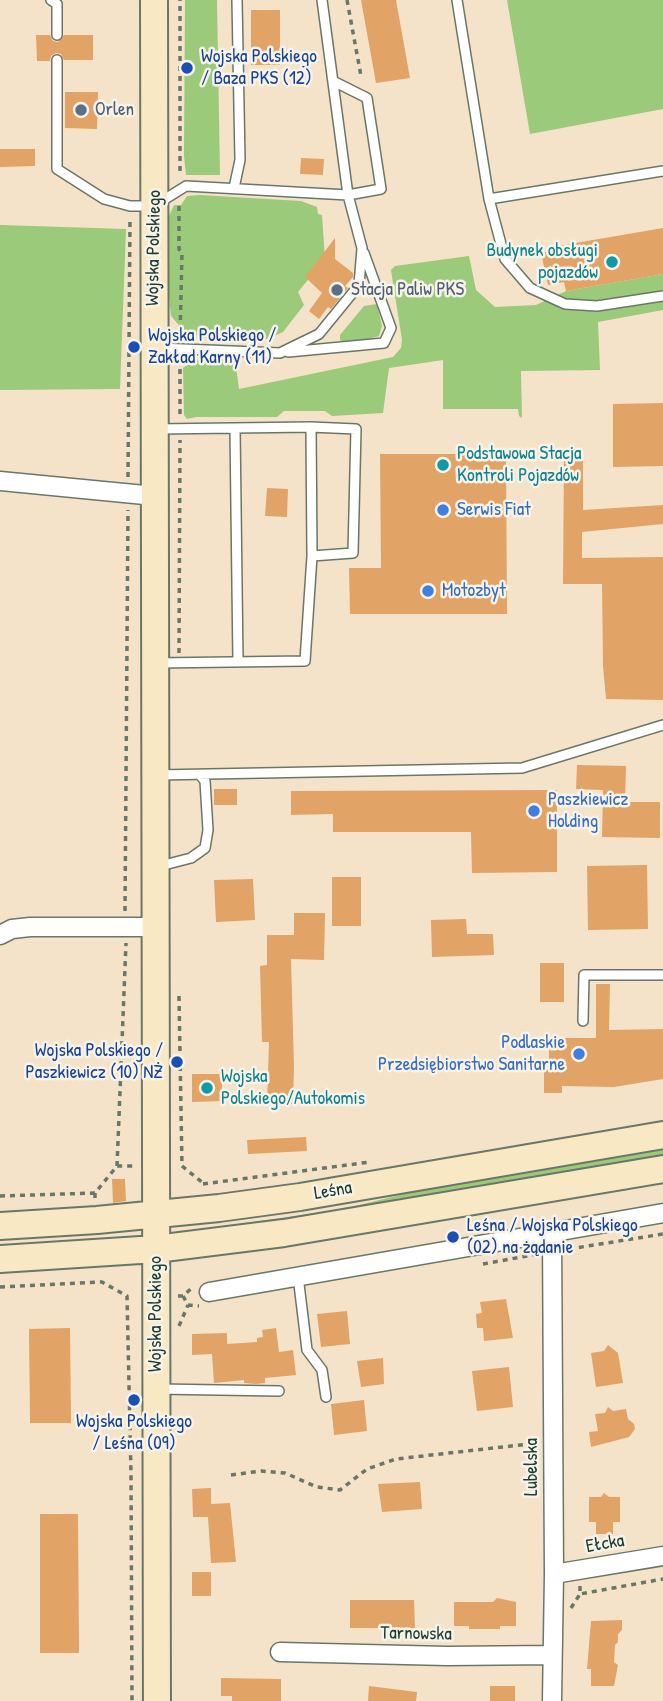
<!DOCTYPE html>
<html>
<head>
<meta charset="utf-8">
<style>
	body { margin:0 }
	canvas { display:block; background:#f4e2c9 }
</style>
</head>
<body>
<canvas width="663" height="1701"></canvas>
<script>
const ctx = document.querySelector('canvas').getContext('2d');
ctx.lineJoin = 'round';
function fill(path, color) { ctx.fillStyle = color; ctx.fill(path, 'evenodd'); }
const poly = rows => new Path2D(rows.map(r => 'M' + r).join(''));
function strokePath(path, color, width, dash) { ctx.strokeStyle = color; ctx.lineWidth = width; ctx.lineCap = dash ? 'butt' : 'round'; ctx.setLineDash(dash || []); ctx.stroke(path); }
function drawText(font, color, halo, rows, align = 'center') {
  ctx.font = font + ' "Patrick Hand",sans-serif'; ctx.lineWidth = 5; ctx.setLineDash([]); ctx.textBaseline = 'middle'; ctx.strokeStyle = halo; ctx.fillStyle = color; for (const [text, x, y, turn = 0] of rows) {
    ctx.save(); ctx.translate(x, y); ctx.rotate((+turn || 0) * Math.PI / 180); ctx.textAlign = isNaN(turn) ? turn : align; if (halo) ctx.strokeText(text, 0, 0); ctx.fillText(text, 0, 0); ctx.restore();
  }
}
const green = poly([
	[185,0,217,0,220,175,186,175,184,156],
	[507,0,663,0,663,109,530,134],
	[200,195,301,201,317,207,318,214,322,215,325,259,298,292,304,305,283,332,267,339,205,338,185,332,171,316,169,297,169,216,174,205,181,205,187,196],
	[0,225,126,229,120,389,0,390],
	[469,256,476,290,495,307,536,305,566,291,663,274,663,310,598,322,600,370,521,371,522,418,519,416,518,409,443,409,443,360,389,368,383,413,332,416,325,411,284,411,277,417,196,417,187,419,184,415,183,368,191,362,209,357,228,360,236,367,239,389,393,357,401,348,402,340,391,270,395,266],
	[377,304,382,326,379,336,348,344,340,340,340,335,364,306],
	[663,1146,663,1159,219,1233,218,1227,343,1209,448,1183]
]);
const building = poly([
	[361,0,396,0,410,78,376,83],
	[251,10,280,10,280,65,251,65],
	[36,35,50,35,53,41,58,42,64,35,93,35,93,60,64,60,61,54,56,53,51,56,50,61,37,61],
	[65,92,98,92,97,129,65,128],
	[0,149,35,149,35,166,0,167],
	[301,158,324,159,323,175,300,174],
	[663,228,663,274,566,291,564,282,548,285,541,253,558,249,558,246],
	[335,238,335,259,353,273,353,277,345,286,348,288,331,309,328,307,319,319,309,311,322,293,305,277],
	[663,403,663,466,613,467,613,404],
	[380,454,506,454,507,614,350,614,349,568,381,568],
	[564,460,583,460,583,510,663,505,663,524,582,532,582,558,663,557,663,700,606,699,603,666,602,584,563,584],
	[267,488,288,489,287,517,265,516],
	[577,765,626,766,625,802,660,802,660,838,602,837,603,790,576,789],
	[214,789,237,789,237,805,214,805],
	[557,790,557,872,472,873,471,832,333,832,333,814,291,815,291,791],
	[647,865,648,929,588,930,587,866],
	[332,877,361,877,361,926,332,926],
	[253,879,255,920,216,922,214,880],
	[294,913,325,913,324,960,291,959,294,1067,293,1104,267,1103,269,1042,262,1042,260,966,267,965,267,935,294,935],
	[466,919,467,934,493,934,494,955,432,957,431,920],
	[540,963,564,963,564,1002,540,1002],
	[596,984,610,984,609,1030,663,1029,663,1079,614,1087,562,1086,562,1093,544,1093,544,1069,549,1069,549,1038,596,1038],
	[192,1074,222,1074,222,1101,192,1102],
	[306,1137,307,1151,248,1154,247,1140],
	[112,1179,125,1179,126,1201,113,1203],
	[506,1299,513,1338,484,1341,483,1328,477,1328,476,1314,482,1313,480,1302],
	[347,1311,350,1344,321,1347,317,1314],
	[70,1328,71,1423,30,1423,29,1329],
	[276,1328,279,1352,293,1350,296,1375,265,1378,265,1383,256,1384,244,1383,244,1380,214,1383,212,1354,192,1355,192,1334,227,1333,227,1344,257,1342,257,1338,263,1337,262,1330],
	[608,1345,618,1353,623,1383,596,1387,591,1353,604,1351],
	[383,1358,384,1384,361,1387,357,1361],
	[509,1367,513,1407,477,1411,472,1371],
	[364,1400,367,1431,334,1435,331,1404],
	[608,1407,613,1411,626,1409,628,1419,634,1424,635,1429,629,1437,591,1447,589,1432,598,1431,595,1414,605,1413],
	[420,1482,422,1509,382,1512,378,1484],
	[211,1488,211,1504,230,1503,236,1562,211,1563,208,1517,193,1517,192,1489],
	[604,1493,609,1497,620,1497,620,1522,613,1522,613,1534,596,1534,596,1522,589,1522,589,1497,601,1497],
	[40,1514,78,1514,79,1653,40,1653],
	[192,1572,211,1572,211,1596,192,1596],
	[497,1598,516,1602,516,1626,500,1626,500,1629,469,1629,469,1626,454,1626,454,1602,493,1602],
	[350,1600,414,1600,415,1628,350,1628],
	[622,1620,622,1630,618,1634,618,1642,615,1645,614,1662,618,1665,614,1686,591,1686,591,1669,587,1669,591,1621],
	[221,1678,281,1679,281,1701,232,1701,232,1696,221,1696],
	[369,1686,417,1692,416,1701,368,1701],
	[490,1686,515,1686,515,1701,490,1701]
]);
const path = poly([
	[347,0,361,76],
	[180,171,180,0],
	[179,206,179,249,182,253,180,338],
	[180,359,180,418],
	[128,477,130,219],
	[179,653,180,440],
	[125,911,128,510],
	[179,996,182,1166],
	[117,1166,126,943],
	[182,1166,203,1183],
	[203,1184,370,1162],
	[0,1196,95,1193],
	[95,1198,95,1193,117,1166,136,1166],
	[569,1249,663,1234],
	[483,1264,538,1254],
	[0,1287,102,1282,127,1296,131,1474,132,1701],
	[178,1296,183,1296,194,1286],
	[183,1296,188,1305,199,1306],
	[179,1326,188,1305],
	[231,1475,261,1471,285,1473,317,1487,340,1490,367,1469,396,1459,538,1443],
	[580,1586,580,1594,663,1579],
	[571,1608,580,1594]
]);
const lane = poly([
	[51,0,57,4,57,35],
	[457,0,489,199,663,171],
	[57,60,57,169,104,199,130,206,154,206,186,186,348,195,322,0],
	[234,188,240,160,237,0],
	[489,199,505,259,530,288,565,304,597,306,663,296],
	[159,348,280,353,319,334,359,285,362,248,348,195,381,189,367,98,333,81],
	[288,352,384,343,391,328,364,253],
	[311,427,312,556],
	[156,429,311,427,356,429,353,553,312,556,305,661,157,663],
	[235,429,238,662],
	[157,775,522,768,663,725],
	[160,866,191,858,205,848,208,830,205,781,200,775],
	[583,1021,584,975,663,975],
	[298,1276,307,1350,322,1370,326,1397],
	[158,1389,279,1391]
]);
const street = poly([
	[0,481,155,496],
	[0,935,12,929,30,927,155,927],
	[209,1292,663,1213],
	[554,1574,663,1556],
	[280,1652,447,1656,552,1655],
	[552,1701,554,1574,552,1232]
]);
const secondary = poly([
	[154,0,157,1701],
	[0,1226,97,1220,219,1208,300,1197,663,1135],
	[0,1259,156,1249,284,1233,663,1169]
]);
const markers = [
	[187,68,7,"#1a4fb4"],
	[81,110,7,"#5c6f8a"],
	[612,262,7,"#0f9aa8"],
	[337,290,7,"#5c6f8a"],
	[134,347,7,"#1a4fb4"],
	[443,465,7,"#0f9aa8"],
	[443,510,7,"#3f7fe0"],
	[428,591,7,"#3f7fe0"],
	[534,811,7,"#3f7fe0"],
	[579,1054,7,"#3f7fe0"],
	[177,1062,7,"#1a4fb4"],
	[207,1088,7,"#0f9aa8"],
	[453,1237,7,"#1a4fb4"],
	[134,1400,7,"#1a4fb4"]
];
const transitNames = [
	["Wojska Polskiego",201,57],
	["/ Baza PKS (12)",201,79],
	["Wojska Polskiego /",148,336],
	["Zakład Karny (11)",148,358],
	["Wojska Polskiego /",163,1051,"right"],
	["Paszkiewicz (10) NŻ",163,1073,"right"],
	["Leśna / Wojska Polskiego",467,1226],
	["(02) na żądanie",467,1248],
	["Wojska Polskiego",134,1422,"center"],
	["/ Leśna (09)",134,1444,"center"]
];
const serviceNames = [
	["Orlen",95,110],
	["Stacja Paliw PKS",351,290]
];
const streetNames = [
	["Wojska Polskiego",154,248,-89],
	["Leśna",333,1191,-10],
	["Wojska Polskiego",156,1314,-90],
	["Lubelska",532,1467,-90],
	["Ełcka",605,1544,-10],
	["Tarnowska",416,1634,1]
];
const cultureNames = [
	["Budynek obsługi",598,251,"right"],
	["pojazdów",598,273,"right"],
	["Podstawowa Stacja",457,454],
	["Kontroli Pojazdów",457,476],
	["Wojska",221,1077],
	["Polskiego/Autokomis",221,1099]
];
const shopNames = [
	["Serwis Fiat",457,510],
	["Motozbyt",442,591],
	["Paszkiewicz",548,800],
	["Holding",548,822],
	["Podlaskie",565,1043,"right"],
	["Przedsiębiorstwo Sanitarne",565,1065,"right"]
];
fill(green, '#9aca7a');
fill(building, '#e2a367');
strokePath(lane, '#6a7768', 12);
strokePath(street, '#6a7768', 21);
strokePath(secondary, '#6a7768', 30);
strokePath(path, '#6a7768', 3.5, [5, 5]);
strokePath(lane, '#fff', 9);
strokePath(street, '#fff', 18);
strokePath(secondary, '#f8e8c3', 26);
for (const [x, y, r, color] of markers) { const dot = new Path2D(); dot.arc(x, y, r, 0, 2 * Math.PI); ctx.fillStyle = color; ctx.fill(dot); strokePath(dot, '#f7f3e8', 2.5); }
drawText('19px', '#164399', '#f7f3e8', transitNames, 'left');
drawText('19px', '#4e5e75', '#f7f3e8', serviceNames, 'left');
drawText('19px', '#1f3d34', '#f7f3e8', streetNames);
drawText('19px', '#0d838f', '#f7f3e8', cultureNames, 'left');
drawText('19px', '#366cbe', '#f7f3e8', shopNames, 'left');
</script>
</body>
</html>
